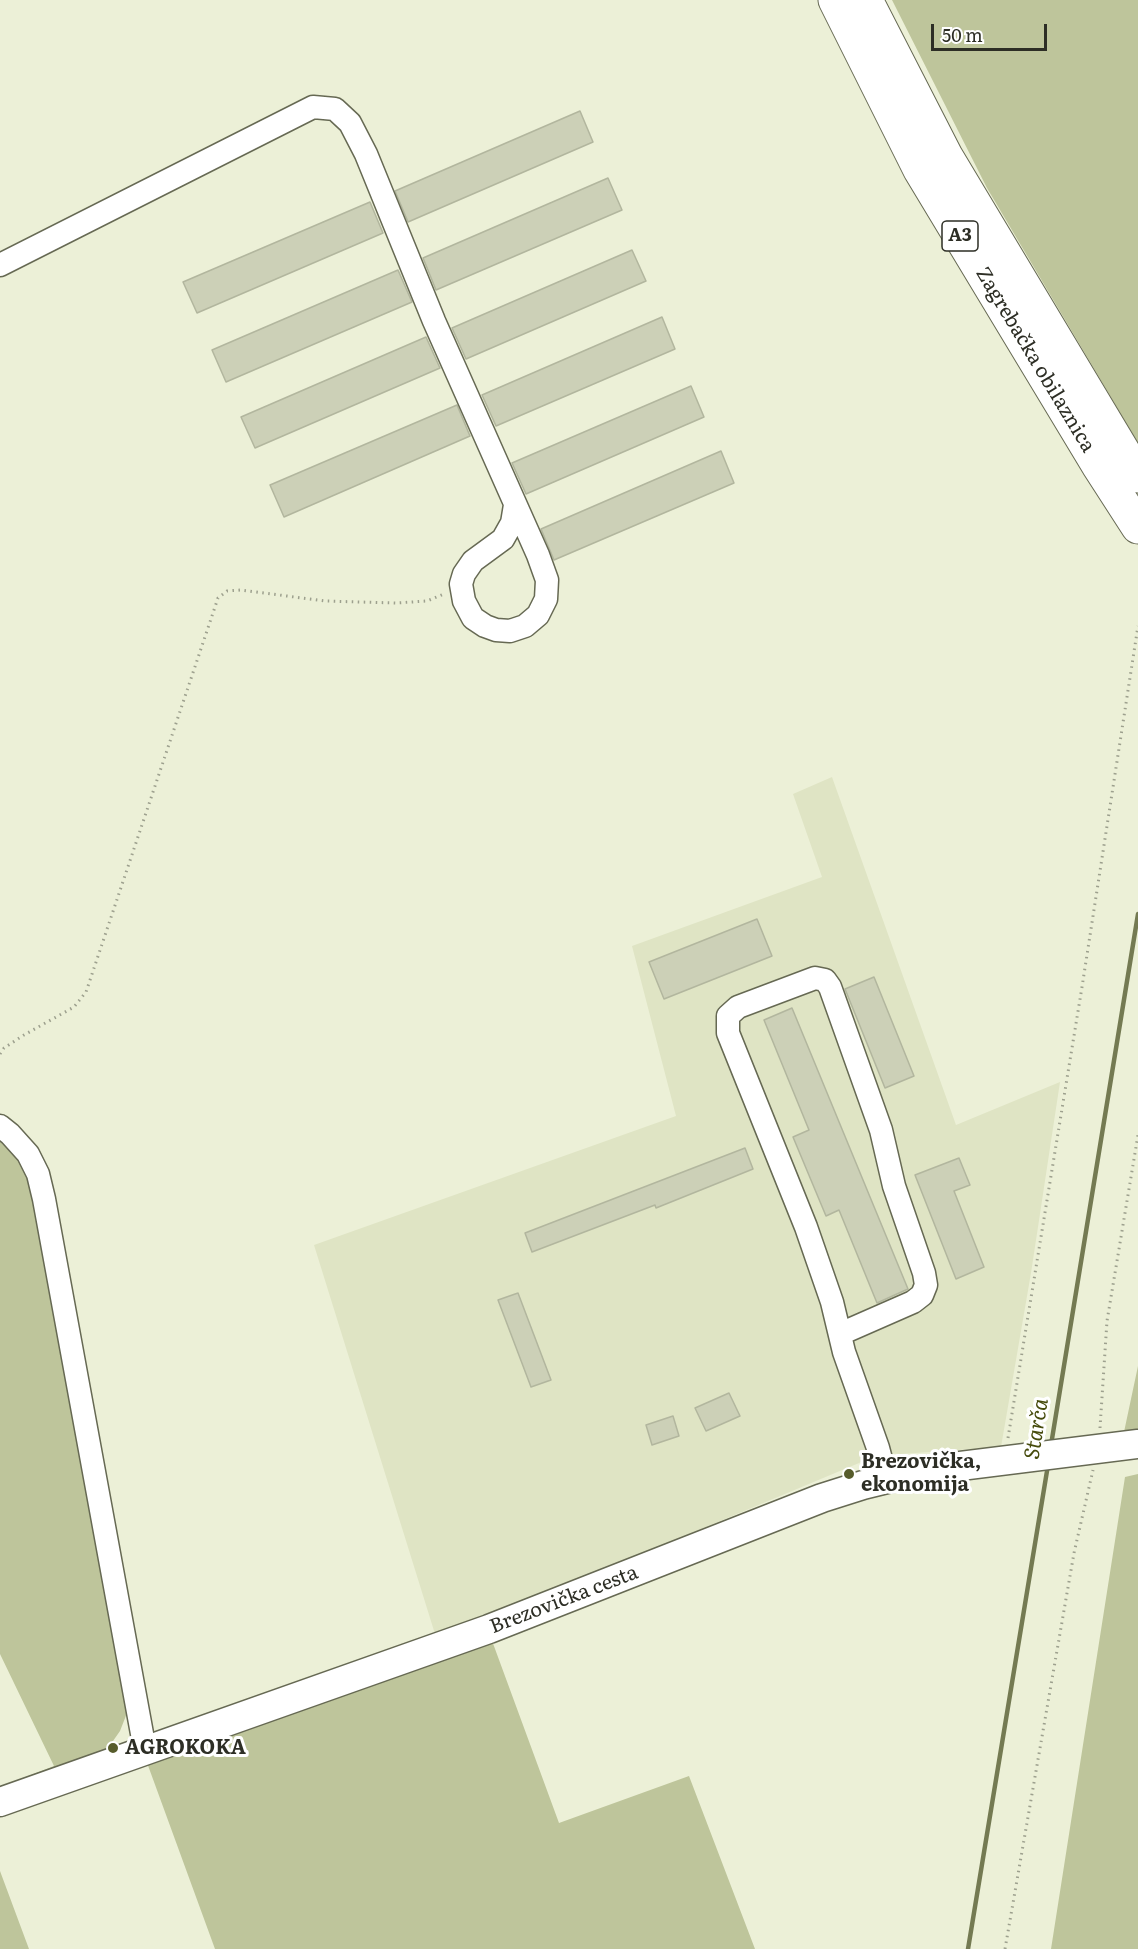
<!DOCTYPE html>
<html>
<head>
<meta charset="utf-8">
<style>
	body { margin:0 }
	#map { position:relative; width:1138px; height:1949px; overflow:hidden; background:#ecf0d7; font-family:Literata,serif }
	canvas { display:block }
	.scale { position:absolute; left:931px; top:24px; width:116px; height:27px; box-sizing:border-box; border:3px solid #2d2e25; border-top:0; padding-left:8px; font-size:18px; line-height:21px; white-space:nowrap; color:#2d2e25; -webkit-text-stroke:4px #fff; paint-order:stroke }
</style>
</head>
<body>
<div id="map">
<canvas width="1138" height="1949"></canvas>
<div class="scale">50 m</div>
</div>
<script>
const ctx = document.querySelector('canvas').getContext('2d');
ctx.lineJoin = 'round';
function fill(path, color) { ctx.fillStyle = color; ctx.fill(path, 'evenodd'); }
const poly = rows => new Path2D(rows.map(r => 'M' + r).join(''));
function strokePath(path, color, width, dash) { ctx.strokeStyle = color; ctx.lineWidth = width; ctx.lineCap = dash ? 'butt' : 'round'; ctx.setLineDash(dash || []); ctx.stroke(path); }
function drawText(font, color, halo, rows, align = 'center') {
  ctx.font = font + ' Literata,serif'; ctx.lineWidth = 6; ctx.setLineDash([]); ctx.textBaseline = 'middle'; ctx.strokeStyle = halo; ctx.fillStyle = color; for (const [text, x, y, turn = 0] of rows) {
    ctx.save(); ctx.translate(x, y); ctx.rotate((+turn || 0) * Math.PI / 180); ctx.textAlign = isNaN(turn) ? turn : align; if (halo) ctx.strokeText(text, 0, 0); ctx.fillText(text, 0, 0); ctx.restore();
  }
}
const built = poly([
	[832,777,956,1125,1060,1082,1031,1273,1001,1447,901,1454,883,1453,646,1552,435,1634,314,1245,676,1116,632,946,822,877,793,794]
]);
const green = poly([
	[892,0,1138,0,1138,443,987,188],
	[0,1136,34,1179,127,1713,120,1731,106,1751,0,1792,0,1787,54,1766,0,1654],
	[1138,1366,1138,1430,1124,1432],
	[1138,1474,1138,1949,1051,1949,1125,1477],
	[491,1638,559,1823,689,1776,755,1949,215,1949,146,1760],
	[0,1871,29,1949,0,1949]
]);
const stream = poly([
	[1051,1445,1138,914],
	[968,1949,1048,1465]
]);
const building = poly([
	[580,111,593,142,408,222,395,191,580,111],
	[608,178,622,210,436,290,423,258,608,178],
	[370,202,383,233,197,313,183,282,370,202],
	[632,250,646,281,466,359,452,328,632,250],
	[398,270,412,302,226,382,212,350,398,270],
	[662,317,675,349,496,426,482,395,662,317],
	[426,337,440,368,255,448,241,417,426,337],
	[691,386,704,417,526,494,512,463,691,386],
	[457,405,470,436,284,517,270,485,457,405],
	[721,451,734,483,554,560,541,529,721,451],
	[757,919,772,956,664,999,649,962,757,919],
	[874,977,914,1076,885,1088,845,989,874,977],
	[792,1008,908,1289,877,1303,839,1210,826,1216,793,1137,809,1130,764,1020,792,1008],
	[745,1148,753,1169,656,1208,655,1205,532,1252,525,1233,745,1148],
	[959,1158,970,1185,954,1191,984,1267,956,1279,915,1175,959,1158],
	[518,1293,551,1380,531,1387,498,1300,518,1293],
	[729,1393,740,1416,706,1431,695,1408,729,1393],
	[673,1416,679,1436,652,1445,646,1425,673,1416]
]);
const path = poly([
	[0,1054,4,1048,24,1035,74,1007,86,992,218,598,227,591,241,590,325,601,396,603,427,601,444,594],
	[1100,1428,1107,1321,1138,1135],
	[1008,1438,1082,987,1138,626],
	[1005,1949,1074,1553,1093,1470]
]);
const minor = poly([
	[0,265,313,107,335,109,350,123,366,154,434,321,538,555,547,580,546,599,538,615,525,626,510,631,496,630,485,626,473,618,464,601,461,584,464,574,473,561,503,539,512,523,515,505],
	[0,1126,10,1134,28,1154,38,1174,44,1199,145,1750],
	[840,1334,913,1302,922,1295,926,1285,924,1273,894,1186,881,1130,830,987,825,980,815,978,738,1007,728,1016,728,1033,806,1227,832,1302,844,1352,878,1448,886,1478]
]);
const major = poly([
	[0,1802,489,1629,822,1498,863,1485,920,1471,1138,1444]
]);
const highway = poly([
	[835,0,920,170,1098,465,1138,527],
	[866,0,946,156,1138,476]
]);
const markers = [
	[849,1474,6,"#575c2b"],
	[113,1748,6,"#575c2b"]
];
const shields = [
	[960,236,36]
];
const shieldNames = [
	["A3",960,236]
];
const streetNames = [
	["Zagrebačka obilaznica",1035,360,59],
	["Brezovička cesta",564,1600,-21]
];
const poiNames = [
	["Brezovička,",861,1462],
	["ekonomija",861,1485],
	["AGROKOKA",125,1748]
];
const waterNames = [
	["Starča",1037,1429,-81]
];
fill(built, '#dfe4c4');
fill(green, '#bec59b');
strokePath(stream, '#747a52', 4.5);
fill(building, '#ccd0b7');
strokePath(building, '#b2b69e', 1.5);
strokePath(minor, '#666953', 25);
strokePath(major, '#666953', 31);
strokePath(highway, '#666953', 35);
strokePath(path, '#9da08e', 3, [1.5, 4.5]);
strokePath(minor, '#fff', 22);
strokePath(major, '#fff', 28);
strokePath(highway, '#fff', 33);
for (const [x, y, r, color] of markers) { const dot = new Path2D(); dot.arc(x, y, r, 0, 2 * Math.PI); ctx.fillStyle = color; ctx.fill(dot); strokePath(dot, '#fff', 2); }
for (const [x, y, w] of shields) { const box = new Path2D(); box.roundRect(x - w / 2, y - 15, w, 30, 4.5); ctx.fillStyle = '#fff'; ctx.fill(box); strokePath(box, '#2d2e25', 1.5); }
drawText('bold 18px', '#2d2e25', null, shieldNames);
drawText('20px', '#2d2e25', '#fff', streetNames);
drawText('bold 20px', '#2d2e25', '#fff', poiNames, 'left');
drawText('italic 21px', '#464b0c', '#fff', waterNames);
</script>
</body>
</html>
